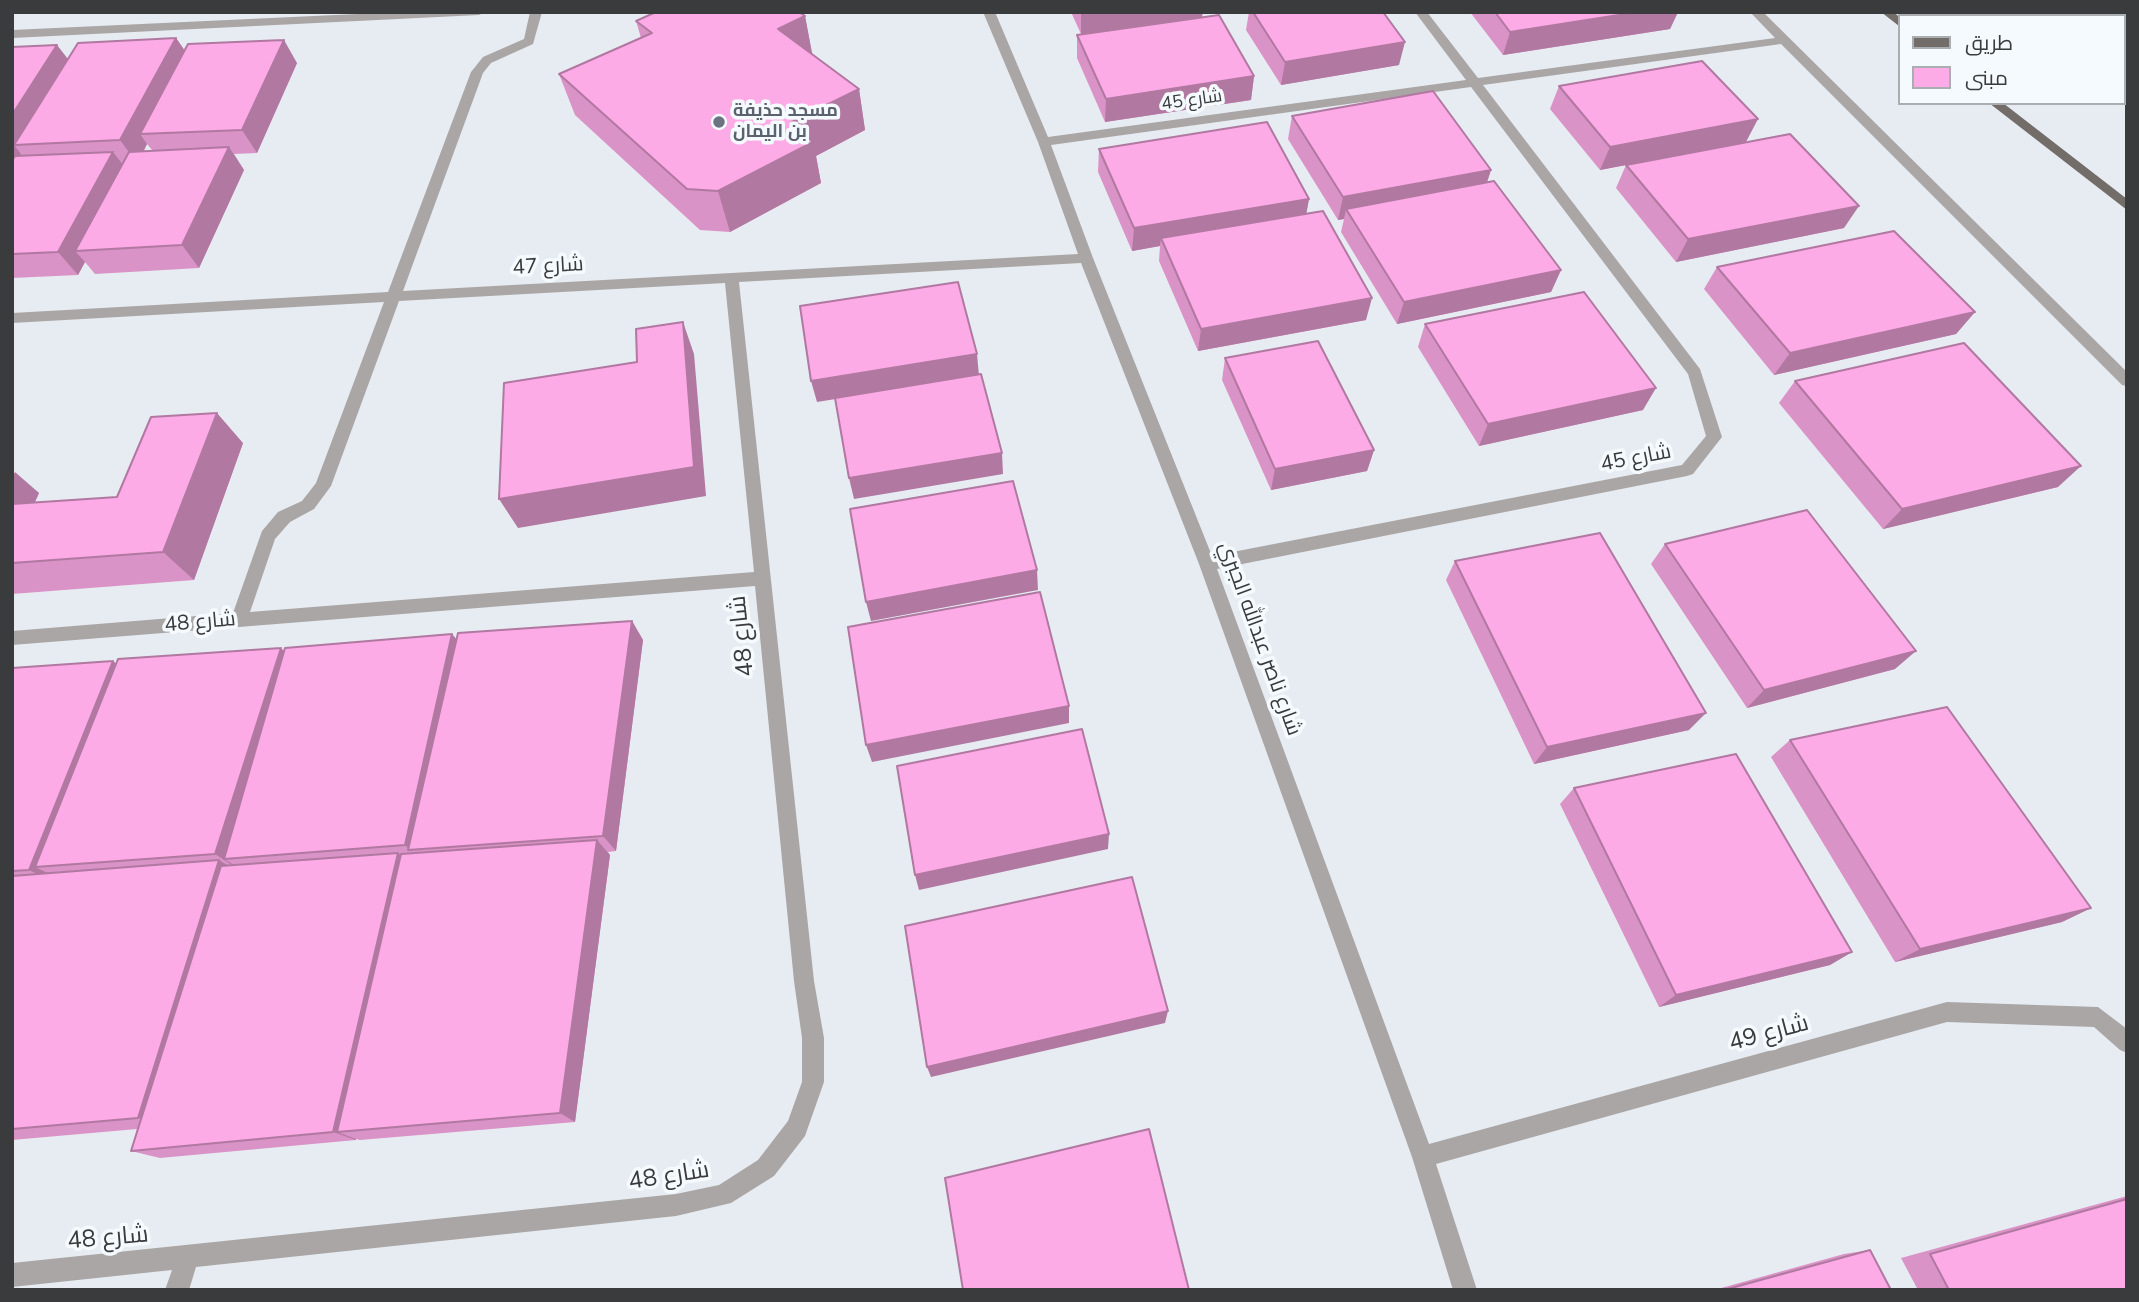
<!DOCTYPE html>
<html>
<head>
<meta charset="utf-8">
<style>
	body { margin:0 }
	#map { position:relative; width:2139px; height:1302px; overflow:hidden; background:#e7ecf2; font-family:"Nunito Sans",Cairo,sans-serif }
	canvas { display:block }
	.frame { position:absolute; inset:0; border:14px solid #393b3d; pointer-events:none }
	.legend { position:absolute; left:1898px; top:14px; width:228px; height:91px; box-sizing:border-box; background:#f5fafe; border:2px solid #aaaeb1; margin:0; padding:9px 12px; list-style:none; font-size:21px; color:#393b3d }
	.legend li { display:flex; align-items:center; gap:14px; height:35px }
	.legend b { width:35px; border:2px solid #aaaeb1 }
</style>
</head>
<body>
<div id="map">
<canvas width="2139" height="1302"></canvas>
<div class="frame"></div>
<ul class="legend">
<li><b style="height:9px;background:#736d6a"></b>طريق</li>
<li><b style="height:19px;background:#fdabe6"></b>مبنى</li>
</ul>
</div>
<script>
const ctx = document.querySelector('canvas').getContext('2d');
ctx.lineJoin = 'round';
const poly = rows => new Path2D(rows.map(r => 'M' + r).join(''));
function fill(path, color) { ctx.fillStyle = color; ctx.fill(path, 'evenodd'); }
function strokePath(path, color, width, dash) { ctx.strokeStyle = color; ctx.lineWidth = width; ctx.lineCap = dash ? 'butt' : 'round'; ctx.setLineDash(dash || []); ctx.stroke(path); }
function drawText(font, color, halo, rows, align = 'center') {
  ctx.font = font + ' "Nunito Sans",Cairo,sans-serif'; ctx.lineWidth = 7; ctx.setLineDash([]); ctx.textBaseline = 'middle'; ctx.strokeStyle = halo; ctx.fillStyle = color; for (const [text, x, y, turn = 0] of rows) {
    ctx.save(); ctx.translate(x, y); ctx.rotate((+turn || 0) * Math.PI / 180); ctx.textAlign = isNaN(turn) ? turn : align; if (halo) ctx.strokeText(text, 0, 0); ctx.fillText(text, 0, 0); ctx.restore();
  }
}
const minor = poly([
	[400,12,485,12,479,15,12,38,12,30,400,12],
	[530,12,542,12,533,44,491,63,483,73,403,291,1078,254,1038,142,983,12,995,12,1048,137,1466,80,1415,12,1427,12,1478,78,1775,38,1750,12,1763,12,2127,372,2127,386,2122,385,1781,44,1483,85,1700,369,1722,437,1693,474,1687,476,1217,569,1429,1144,1947,1002,2098,1007,2127,1029,2127,1053,2120,1050,2094,1027,1947,1022,1436,1164,1477,1290,1453,1290,1412,1157,1199,564,1081,263,739,282,814,981,824,1038,824,1082,805,1136,774,1176,731,1203,676,1216,196,1267,189,1290,165,1290,172,1270,12,1287,12,1263,676,1194,719,1185,758,1160,788,1121,802,1082,802,1038,794,981,755,586,12,645,12,631,233,613,262,531,278,512,302,501,316,483,384,302,12,323,12,313,388,292,471,72,483,57,524,39,530,12],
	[1471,87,1688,374,1706,436,1682,465,1212,556,1093,258,1051,145,1471,87],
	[725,283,754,572,250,612,275,539,290,522,314,509,331,486,399,301,725,283]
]);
const major = poly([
	[1881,12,1894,12,1899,17,1899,26,1881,12],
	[1989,103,2003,103,2127,199,2127,210,1989,103]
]);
const highway = poly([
	[2037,12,2053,12,2056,16,2040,16,2037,12],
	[2123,67,2127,68,2127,78,2123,77,2123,67]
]);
const wall = poly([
	[1071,12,1203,12,1081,34],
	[1249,12,1383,12,1399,65,1281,85,1246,30],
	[1470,12,1678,12,1670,29,1503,55],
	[805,16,812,54,859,89,865,130,816,156,821,183,730,232,700,230,575,115,559,74,641,38,636,21],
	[1077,35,1254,76,1251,100,1105,122,1077,58],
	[176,38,185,51,297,63,257,153,234,154,244,170,199,268,95,274,85,262,78,275,12,278,12,47,68,59],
	[147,144,152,150,144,151],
	[1559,86,1746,142,1600,170,1550,109],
	[1292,116,1491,170,1487,183,1561,270,1551,292,1397,324,1341,232,1344,219,1338,220,1288,139],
	[1099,149,1309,199,1306,214,1366,320,1198,351,1159,261,1160,246,1132,251,1098,172],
	[1626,165,1844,228,1676,262,1616,188],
	[1717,267,1975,312,1956,334,1774,375,1704,289],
	[1425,324,1643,410,1479,446,1418,347],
	[1225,358,1374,450,1367,471,1271,490,1222,380],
	[1795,381,2058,487,1883,529,1779,403],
	[243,443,194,580,12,594,12,472,39,493,35,502,117,497],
	[1665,544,1895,669,1747,708,1651,564],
	[1455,561,1689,730,1534,764,1446,580],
	[632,621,643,640,616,851,608,852,610,855,575,1122,360,1140,356,1139,356,1140,160,1158,131,1151,137,1129,12,1140,12,668,116,664,284,651,452,634,456,639],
	[1790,740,2091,908,2062,922,1895,962,1771,757],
	[1574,788,1852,952,1830,965,1659,1007,1560,804],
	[2127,1196,2127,1290,1918,1290,1901,1258],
	[1870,1250,1891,1290,1714,1290,1844,1254]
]);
const shadedWall = poly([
	[1081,12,1203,12,1202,17,1081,34],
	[1638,12,1678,12,1670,29,1503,55,1510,32],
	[805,16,813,58,778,29],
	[176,38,192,61,140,134,147,144,137,163,120,140],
	[284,40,297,63,257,153,242,130],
	[1405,42,1399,65,1281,85,1285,62],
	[57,45,75,68,14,145,21,154,14,166,12,164,12,115],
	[1254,76,1251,100,1105,122,1106,99],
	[859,89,865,130,816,156,821,183,730,232,718,191,792,122],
	[1758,119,1746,142,1600,170,1610,147],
	[229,147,244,170,199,268,182,245],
	[113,152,131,175,75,251,85,262,78,275,58,252],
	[1491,170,1483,193,1346,209,1344,219,1338,220,1343,197],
	[1309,199,1305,221,1161,238,1160,246,1132,251,1134,228],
	[1859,206,1844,228,1676,262,1688,239],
	[1561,270,1551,292,1397,324,1404,302],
	[1372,298,1366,320,1198,351,1201,329],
	[1975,312,1956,334,1774,375,1790,353],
	[683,322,694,354,706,496,518,528,499,499],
	[977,354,979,376,817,402,811,381],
	[1656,388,1643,410,1479,446,1488,424],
	[217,413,243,443,194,580,163,552],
	[1374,450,1367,471,1271,490,1275,469],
	[1002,453,1003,474,854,499,849,478],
	[2081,466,2058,487,1883,529,1902,509],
	[15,472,39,493,20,535,12,528,12,478],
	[1037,570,1038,590,871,621,866,602],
	[632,621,643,640,616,851,603,836],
	[452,634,468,653,410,850,405,845],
	[281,648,300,667,224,859,239,868,238,869,215,854],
	[1916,651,1895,669,1747,708,1764,690],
	[113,661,137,680,35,867,60,879,58,884,29,870],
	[1069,706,1069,723,872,762,866,745],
	[1706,713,1689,730,1534,764,1547,747],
	[1109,834,1108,849,919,890,915,875],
	[597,840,610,855,575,1122,560,1113],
	[398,853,416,867,337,1132,356,1139,356,1140,333,1132],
	[219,860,243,875,167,1126,138,1118],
	[2091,908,2062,922,1895,962,1920,949],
	[1852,952,1830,965,1659,1007,1676,995],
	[1168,1011,1165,1023,931,1077,927,1067]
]);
const building = poly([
	[656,12,799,12,805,16,778,29,859,89,792,122,813,142,718,191,687,189,559,74,652,33,636,21,656,12],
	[1253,12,1383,12,1405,42,1285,62,1253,12],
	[1495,12,1638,12,1510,32,1495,12],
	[1219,15,1254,76,1106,99,1077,35,1219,15],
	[176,38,120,140,14,145,78,43,176,38],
	[284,40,242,130,140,134,188,44,284,40],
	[57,45,12,115,12,47,57,45],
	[1702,61,1758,119,1610,147,1559,86,1702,61],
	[1433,91,1491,170,1343,197,1292,116,1433,91],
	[1267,122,1309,199,1134,228,1099,149,1267,122],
	[1790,134,1859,206,1688,239,1626,165,1790,134],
	[229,147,182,245,75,251,129,152,229,147],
	[113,152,58,252,12,254,12,161,15,156,113,152],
	[1494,181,1561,270,1404,302,1346,209,1494,181],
	[1323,211,1372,298,1201,329,1161,238,1323,211],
	[1894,231,1975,312,1790,353,1717,267,1894,231],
	[958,282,977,354,811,381,800,306,958,282],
	[1584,292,1656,388,1488,424,1425,324,1584,292],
	[683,322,694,467,499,499,504,383,637,362,636,329,683,322],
	[1318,341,1374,450,1275,469,1225,358,1318,341],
	[1964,343,2081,466,1902,509,1795,381,1964,343],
	[981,374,1002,453,849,478,835,398,981,374],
	[217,413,163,552,12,563,12,504,117,497,151,417,217,413],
	[1013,481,1037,570,866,602,850,509,1013,481],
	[1807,510,1916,651,1764,690,1665,544,1807,510],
	[1600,533,1706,713,1547,747,1455,561,1600,533],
	[1040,592,1069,706,866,745,848,627,1040,592],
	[632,621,603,836,408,850,458,633,632,621],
	[452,634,405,845,224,859,285,648,452,634],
	[281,648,215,854,35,867,118,659,281,648],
	[113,661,29,870,12,871,12,668,113,661],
	[1947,707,2091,908,1920,949,1790,740,1947,707],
	[1082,729,1109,834,915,875,897,766,1082,729],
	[1736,754,1852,952,1676,995,1574,788,1736,754],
	[597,840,560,1113,337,1132,401,854,597,840],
	[398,853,333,1132,131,1151,221,866,398,853],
	[219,860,138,1118,12,1129,12,876,219,860],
	[1132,877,1168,1011,927,1067,905,926,1132,877],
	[1149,1129,1189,1290,963,1290,945,1178,1149,1129],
	[2127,1199,2127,1290,1949,1290,1930,1254,2127,1199],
	[1870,1250,1891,1290,1724,1290,1870,1250]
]);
const markers = [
	[719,122,7,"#6b7280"]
];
const farStreetnames = [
	["شارع 45",1192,101,-8]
];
const farWorshipnames = [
	["مسجد حذيفة",733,112],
	["بن اليمان",733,133]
];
const streetNames = [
	["شارع 47",548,267,-3],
	["شارع 45",1636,459,-11],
	["شارع 48",200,623,-5],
	["شارع ناصر عبدالله الجبري",1259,639,70]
];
const nearStreetnames = [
	["شارع 48",743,636,-96],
	["شارع 49",1769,1034,-15],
	["شارع 48",669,1177,-9],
	["شارع 48",108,1239,-5]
];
fill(minor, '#aaa6a5');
fill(major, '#736d6a');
fill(highway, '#5f5956');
fill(wall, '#da93c6');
fill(shadedWall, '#b178a1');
fill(building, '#fdabe6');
strokePath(building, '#b178a1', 2);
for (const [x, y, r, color] of markers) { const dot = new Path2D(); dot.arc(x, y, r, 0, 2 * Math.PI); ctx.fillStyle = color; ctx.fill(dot); strokePath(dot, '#f5fafe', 2.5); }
drawText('18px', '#393b3d', '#f5fafe', farStreetnames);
drawText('bold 18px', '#5b616d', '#f5fafe', farWorshipnames, 'left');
drawText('21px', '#393b3d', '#f5fafe', streetNames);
drawText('24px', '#393b3d', '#f5fafe', nearStreetnames);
</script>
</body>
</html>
